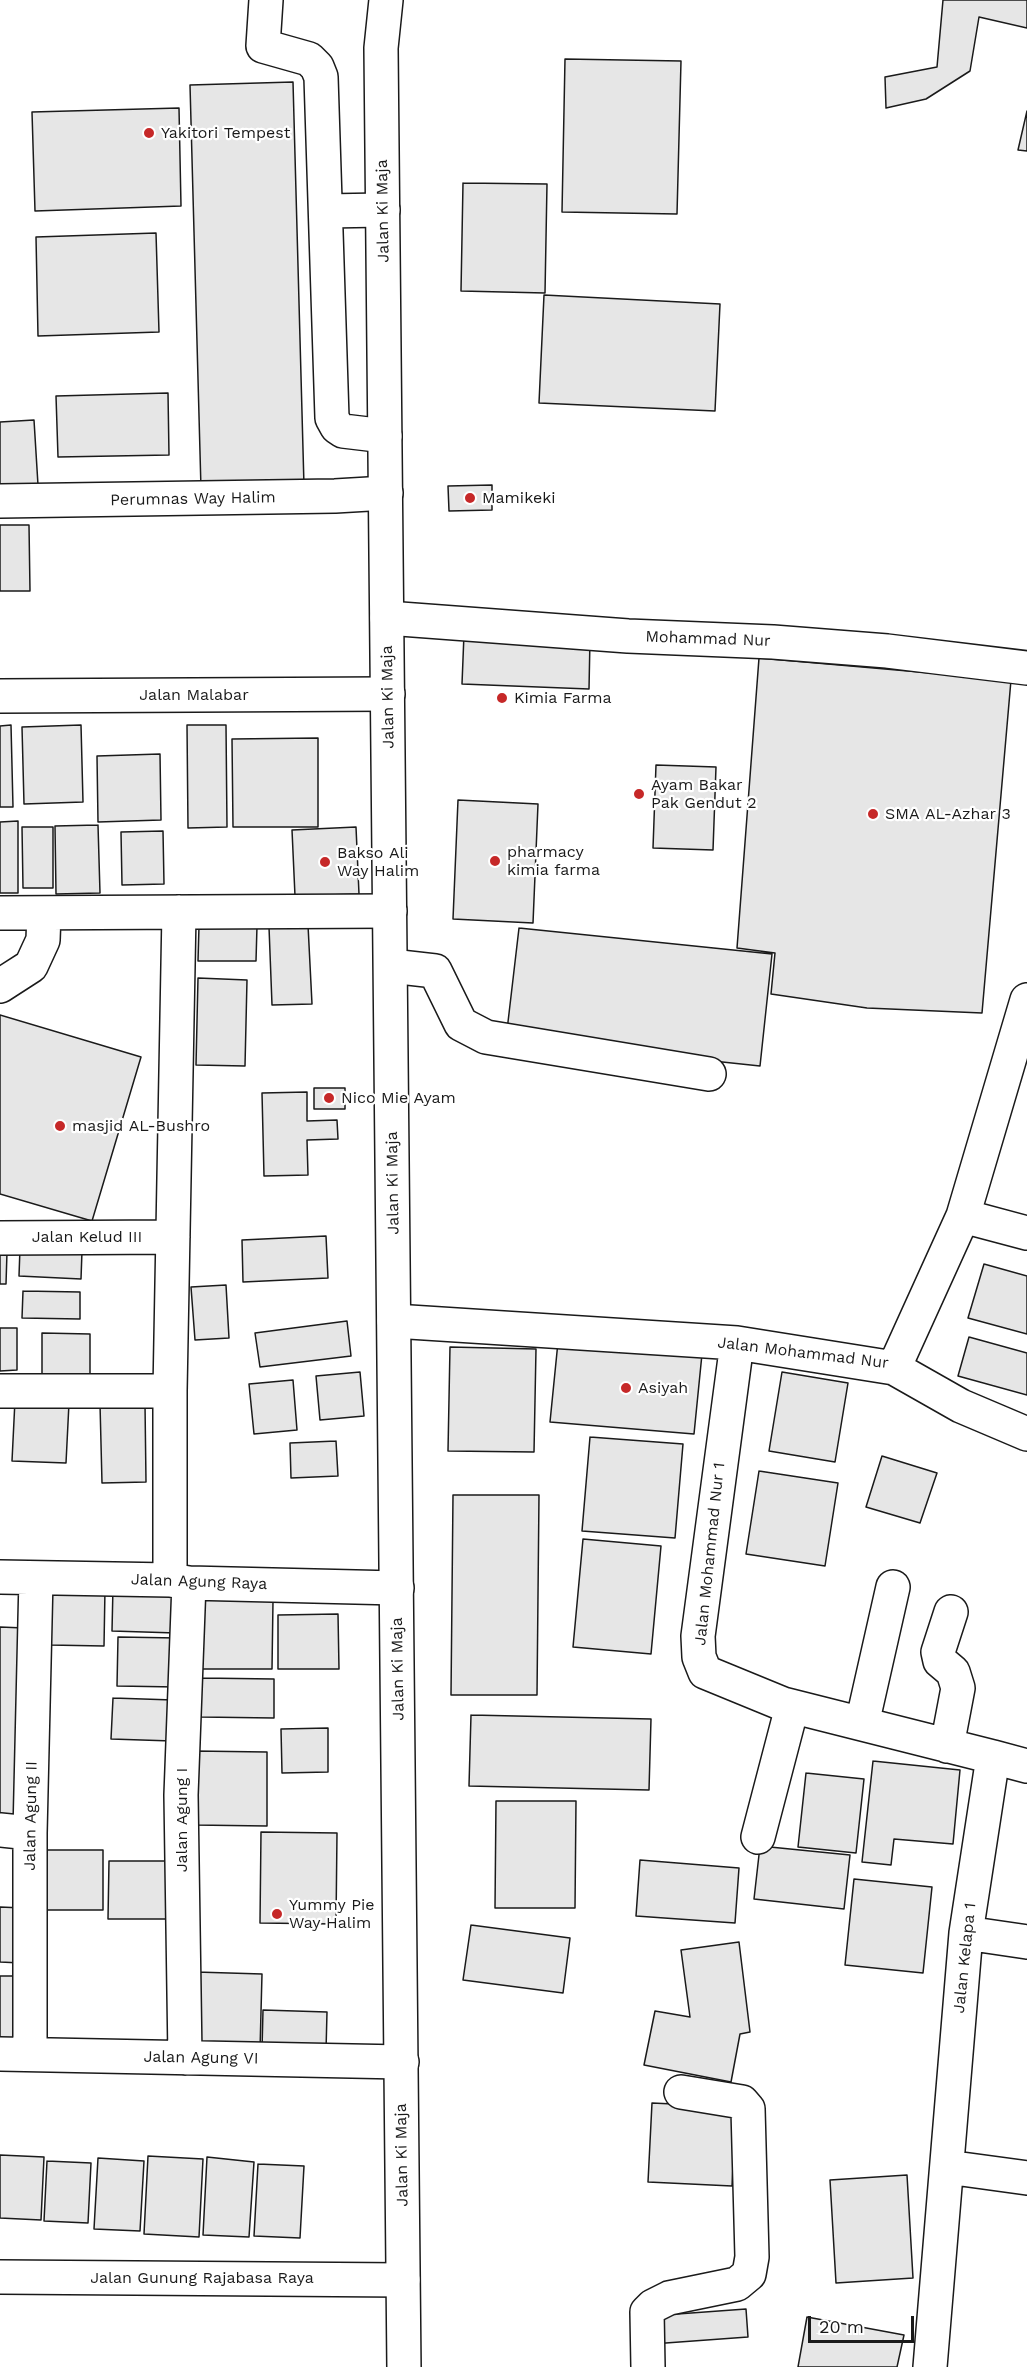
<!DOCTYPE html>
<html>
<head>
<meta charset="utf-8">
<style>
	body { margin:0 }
	#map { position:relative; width:1027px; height:2367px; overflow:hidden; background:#fff; font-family:"Work Sans",sans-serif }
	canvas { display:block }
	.scale { position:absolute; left:808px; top:2316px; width:106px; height:27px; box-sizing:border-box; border:3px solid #1a1a1a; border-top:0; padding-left:8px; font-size:18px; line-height:21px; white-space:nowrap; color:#1a1a1a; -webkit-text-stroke:4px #fff; paint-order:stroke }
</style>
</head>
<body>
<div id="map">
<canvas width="1027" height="2367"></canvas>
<div class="scale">20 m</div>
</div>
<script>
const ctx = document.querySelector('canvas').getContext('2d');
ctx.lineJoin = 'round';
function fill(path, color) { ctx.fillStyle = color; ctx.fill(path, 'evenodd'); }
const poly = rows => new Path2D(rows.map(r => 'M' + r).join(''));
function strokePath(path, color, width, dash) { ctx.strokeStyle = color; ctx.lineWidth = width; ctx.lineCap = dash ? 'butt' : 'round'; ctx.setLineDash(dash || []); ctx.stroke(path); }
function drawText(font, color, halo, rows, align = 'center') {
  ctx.font = font + ' "Work Sans",sans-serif'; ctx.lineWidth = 4.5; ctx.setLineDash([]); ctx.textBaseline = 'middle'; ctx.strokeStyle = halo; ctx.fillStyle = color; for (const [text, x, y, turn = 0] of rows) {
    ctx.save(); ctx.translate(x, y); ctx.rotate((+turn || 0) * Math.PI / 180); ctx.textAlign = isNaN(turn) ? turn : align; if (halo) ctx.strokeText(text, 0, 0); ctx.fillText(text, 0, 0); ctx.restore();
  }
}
const building = poly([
	[943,0,1027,0,1027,28,979,17,970,71,926,99,886,108,885,77,937,67,943,0],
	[565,59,681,61,677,214,562,212,565,59],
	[293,82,304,486,201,489,190,85,293,82],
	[179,108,181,206,35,211,32,112,179,108],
	[1027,111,1027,151,1018,150,1027,111],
	[463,183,547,184,545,293,461,291,463,183],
	[156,233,159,332,38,336,36,237,156,233],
	[544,295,720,304,715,411,539,403,544,295],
	[168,393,169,455,58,457,56,396,168,393],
	[34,420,38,485,0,487,0,422,34,420],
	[492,485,492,510,449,511,448,486,492,485],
	[0,525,29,525,30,591,0,591,0,525],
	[464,634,590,639,589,689,462,684,464,634],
	[759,658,1011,680,982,1013,867,1008,771,994,775,953,737,948,759,658],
	[11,725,13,807,0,807,0,726,11,725],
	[81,725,83,802,24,804,22,727,81,725],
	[187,725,226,725,227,827,188,828,187,725],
	[318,738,318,827,233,827,232,739,318,738],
	[160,754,161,820,98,822,97,756,160,754],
	[656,765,716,767,713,850,653,848,656,765],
	[458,800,538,804,533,923,453,919,458,800],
	[18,821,18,893,0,893,0,822,18,821],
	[98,825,100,893,56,894,55,826,98,825],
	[22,827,53,827,53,888,23,888,22,827],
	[356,827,359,894,295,896,292,830,356,827],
	[163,831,164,884,122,885,121,832,163,831],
	[308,925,312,1004,272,1005,269,927,308,925],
	[199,926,257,926,256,961,198,961,199,926],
	[519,928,772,954,760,1066,506,1039,519,928],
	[198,978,247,980,245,1066,196,1065,198,978],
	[0,1015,141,1057,92,1221,0,1194,0,1015],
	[314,1088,345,1088,345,1109,314,1109,314,1088],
	[307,1092,307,1121,337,1120,338,1139,307,1140,308,1175,264,1176,262,1093,307,1092],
	[326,1236,328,1278,243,1282,242,1240,326,1236],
	[20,1248,82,1251,81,1279,19,1276,20,1248],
	[0,1252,7,1252,6,1284,0,1284,0,1252],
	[984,1264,1027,1276,1027,1334,968,1318,984,1264],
	[226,1285,229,1338,195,1340,191,1287,226,1285],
	[23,1291,80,1292,80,1319,22,1318,23,1291],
	[347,1321,351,1356,260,1367,255,1333,347,1321],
	[0,1328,17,1328,17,1370,0,1371,0,1328],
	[42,1333,90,1334,90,1377,42,1377,42,1333],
	[969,1337,1027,1353,1027,1395,958,1376,969,1337],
	[558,1342,702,1354,694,1434,550,1422,558,1342],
	[450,1347,536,1349,534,1452,448,1451,450,1347],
	[360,1372,364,1416,320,1420,316,1376,360,1372],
	[782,1372,848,1383,835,1462,769,1451,782,1372],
	[293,1380,297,1430,254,1434,249,1384,293,1380],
	[15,1400,69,1403,66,1463,12,1461,15,1400],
	[100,1404,145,1404,146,1482,102,1483,100,1404],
	[590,1437,683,1444,675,1538,582,1531,590,1437],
	[336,1441,338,1476,291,1478,290,1443,336,1441],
	[882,1456,937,1473,920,1523,866,1507,882,1456],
	[759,1471,838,1483,825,1566,746,1554,759,1471],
	[453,1495,539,1495,537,1695,451,1695,453,1495],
	[583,1539,661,1546,651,1654,573,1647,583,1539],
	[51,1587,105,1589,104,1646,49,1645,51,1587],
	[113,1587,177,1589,176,1633,112,1631,113,1587],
	[198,1600,273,1601,272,1669,198,1669,198,1600],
	[338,1614,339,1669,278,1669,278,1615,338,1614],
	[0,1627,24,1628,18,1821,0,1821,0,1627],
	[118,1637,178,1638,177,1687,117,1686,118,1637],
	[201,1678,274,1679,274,1718,200,1717,201,1678],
	[113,1698,173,1700,172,1741,111,1739,113,1698],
	[471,1715,651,1719,649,1790,469,1786,471,1715],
	[328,1728,328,1772,282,1773,281,1729,328,1728],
	[194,1751,267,1752,267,1826,194,1825,194,1751],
	[873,1761,960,1770,953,1844,894,1839,891,1865,862,1862,873,1761],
	[806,1773,864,1779,856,1853,798,1847,806,1773],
	[496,1801,576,1801,575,1908,495,1908,496,1801],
	[261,1832,337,1833,336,1924,260,1923,261,1832],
	[760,1846,850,1855,844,1909,754,1899,760,1846],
	[45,1850,103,1850,103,1910,44,1910,45,1850],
	[640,1860,739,1868,735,1923,636,1916,640,1860],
	[109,1861,178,1861,177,1919,108,1919,109,1861],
	[854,1879,932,1887,923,1973,845,1965,854,1879],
	[0,1907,23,1908,21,1963,0,1962,0,1907],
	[471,1925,570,1938,563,1993,463,1980,471,1925],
	[739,1942,750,2032,740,2034,731,2082,644,2065,655,2011,690,2017,681,1950,739,1942],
	[196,1972,262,1974,260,2050,193,2048,196,1972],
	[0,1976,25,1976,23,2042,0,2041,0,1976],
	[263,2010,327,2012,326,2051,262,2050,263,2010],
	[652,2103,736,2107,732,2186,648,2182,652,2103],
	[0,2155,44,2157,41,2220,0,2218,0,2155],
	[148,2156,203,2159,199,2237,144,2234,148,2156],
	[207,2157,254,2162,249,2237,203,2235,207,2157],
	[98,2158,144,2161,140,2231,94,2229,98,2158],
	[47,2161,91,2163,88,2223,44,2221,47,2161],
	[258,2164,304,2166,300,2238,254,2236,258,2164],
	[907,2175,913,2278,836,2283,830,2180,907,2175],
	[746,2309,748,2337,652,2344,650,2316,746,2309],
	[807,2317,904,2335,897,2367,798,2367,807,2317]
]);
const minor = poly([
	[266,0,263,46,309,59,317,67,321,77,332,418,337,427,343,431,385,436],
	[326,211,383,210],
	[0,501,335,496,386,493],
	[387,618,628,636,773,642,887,651,1027,668],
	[0,696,388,694],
	[0,913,390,911],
	[391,966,435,971,461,1024,486,1037,709,1074],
	[0,986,31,966,43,940,44,913],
	[963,1216,1027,1233],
	[0,1238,173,1237],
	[394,1321,737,1343,894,1368,963,1216,1027,1000],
	[737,1343,698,1636,699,1657,705,1672,783,1704,993,1757,966,1933,930,2367],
	[894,1368,961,1406,1027,1434],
	[0,1391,170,1391],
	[0,1577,170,1580,189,1583,397,1588],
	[170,1580,170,1391,179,912],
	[862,1724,893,1587],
	[947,1746,958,1688,953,1672,940,1661,938,1652,951,1612],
	[993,1757,1027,1766],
	[0,1830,30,1833],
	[758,1837,792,1707],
	[966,1933,1027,1942],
	[0,2054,402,2062],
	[30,2054,30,1833,36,1578],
	[185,2058,181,1795,189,1583],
	[947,2167,1027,2178],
	[0,2277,403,2280],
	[648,2367,647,2312,653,2306,669,2298,737,2284,749,2274,752,2257,748,2109,742,2102,681,2092]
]);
const major = poly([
	[386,0,381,48,404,2367]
]);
const markers = [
	[149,133,6,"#c62828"],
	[470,498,6,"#c62828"],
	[502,698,6,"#c62828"],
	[639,794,6,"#c62828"],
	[873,814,6,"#c62828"],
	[495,861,6,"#c62828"],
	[325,862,6,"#c62828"],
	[329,1098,6,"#c62828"],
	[60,1126,6,"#c62828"],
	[626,1388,6,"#c62828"],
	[277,1914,6,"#c62828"]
];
const poiNames = [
	["Yakitori Tempest",161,133],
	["Mamikeki",482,498],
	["Kimia Farma",514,698],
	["Ayam Bakar",651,785],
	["Pak Gendut 2",651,803],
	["SMA AL-Azhar 3",885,814],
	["pharmacy",507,852],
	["kimia farma",507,870],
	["Bakso Ali",337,853],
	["Way Halim",337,871],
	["Nico Mie Ayam",341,1098],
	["masjid AL-Bushro",72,1126],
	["Asiyah",638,1388],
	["Yummy Pie",289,1905],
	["Way Halim",289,1923]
];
const streetNames = [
	["Jalan Ki Maja",383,211,-91],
	["Perumnas Way Halim",193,499,-1],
	["Mohammad Nur",708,639,2],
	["Jalan Malabar",194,695],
	["Jalan Ki Maja",388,697,-91],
	["Jalan Ki Maja",393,1183,-91],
	["Jalan Kelud III",87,1237],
	["Jalan Mohammad Nur",803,1353,7],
	["Jalan Mohammad Nur 1",710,1554,-84],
	["Jalan Agung Raya",199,1582,2],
	["Jalan Ki Maja",398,1669,-91],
	["Jalan Agung II",31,1816,-89],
	["Jalan Agung I",182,1820,-90],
	["Jalan Kelapa 1",965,1958,-84],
	["Jalan Agung VI",201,2058,1],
	["Jalan Ki Maja",402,2155,-91],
	["Jalan Gunung Rajabasa Raya",202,2278]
];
fill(building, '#e6e6e6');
strokePath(building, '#1a1a1a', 1.5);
strokePath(minor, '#1a1a1a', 36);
strokePath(major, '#1a1a1a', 36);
strokePath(minor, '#fff', 33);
strokePath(major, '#fff', 33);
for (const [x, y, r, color] of markers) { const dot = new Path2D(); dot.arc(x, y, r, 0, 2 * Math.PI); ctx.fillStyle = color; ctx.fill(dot); strokePath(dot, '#fff', 2); }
drawText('16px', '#1a1a1a', '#fff', poiNames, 'left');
drawText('16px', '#1a1a1a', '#fff', streetNames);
</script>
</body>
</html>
